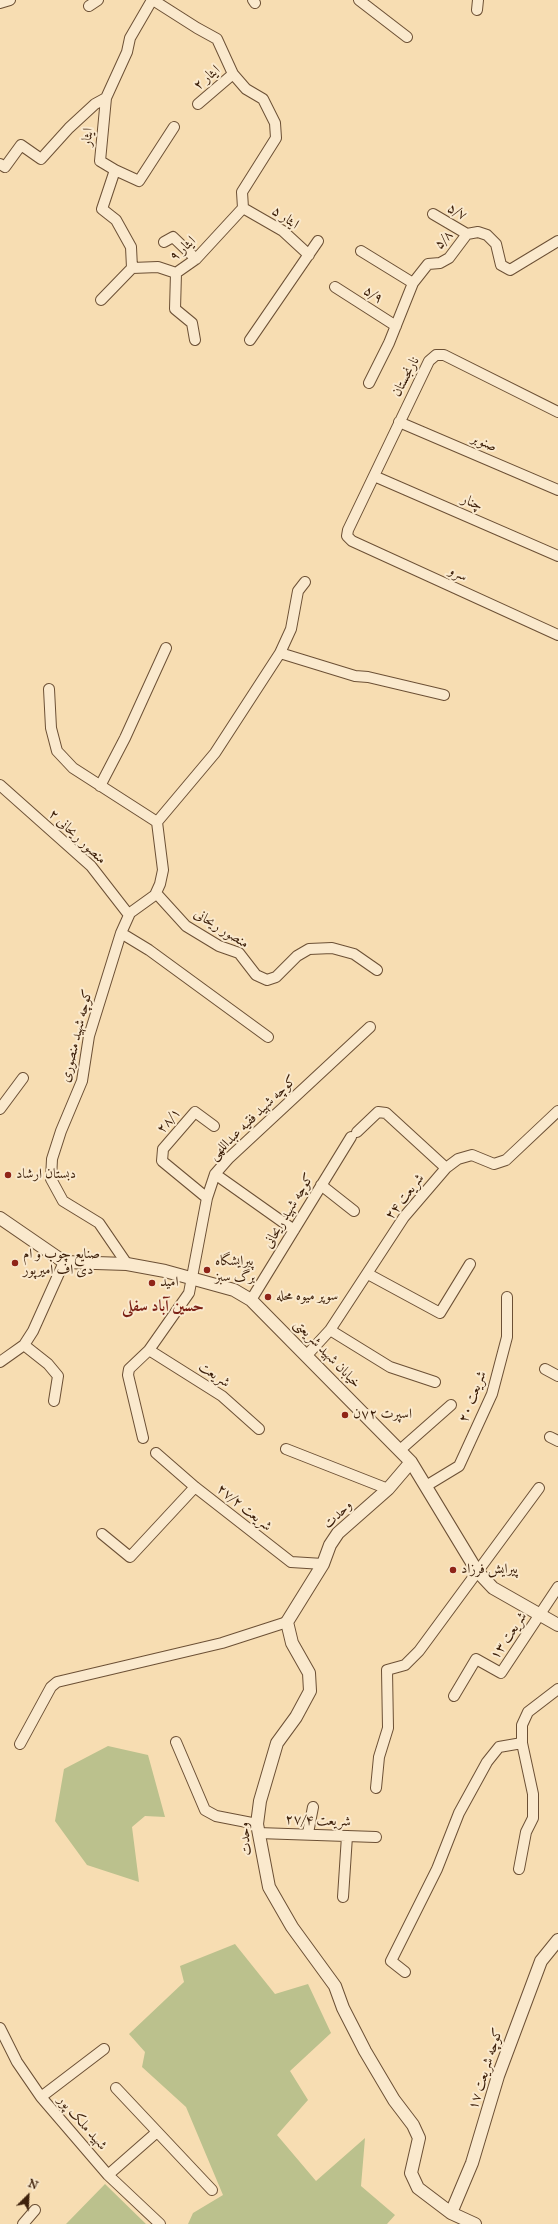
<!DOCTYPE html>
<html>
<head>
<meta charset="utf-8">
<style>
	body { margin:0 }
	#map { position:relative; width:558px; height:2224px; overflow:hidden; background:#f7ddb2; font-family:"IM FELL Great Primer",serif }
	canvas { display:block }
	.north { position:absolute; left:8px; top:2176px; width:40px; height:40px; -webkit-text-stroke:3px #fae9cd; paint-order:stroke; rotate:24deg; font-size:11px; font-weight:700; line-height:16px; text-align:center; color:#3e210b }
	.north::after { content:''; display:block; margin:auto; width:14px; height:18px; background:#3e210b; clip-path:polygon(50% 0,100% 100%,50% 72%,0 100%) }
</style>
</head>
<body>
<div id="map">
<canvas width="558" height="2224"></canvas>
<div class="north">N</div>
</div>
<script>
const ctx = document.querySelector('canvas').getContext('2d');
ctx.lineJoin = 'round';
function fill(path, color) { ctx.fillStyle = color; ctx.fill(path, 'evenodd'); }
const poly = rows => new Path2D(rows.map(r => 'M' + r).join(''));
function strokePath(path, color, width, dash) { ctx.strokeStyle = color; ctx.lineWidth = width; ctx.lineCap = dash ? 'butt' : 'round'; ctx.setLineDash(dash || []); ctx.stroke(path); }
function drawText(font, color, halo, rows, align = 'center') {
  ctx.font = font + ' "IM FELL Great Primer",Amiri,serif'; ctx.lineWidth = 4; ctx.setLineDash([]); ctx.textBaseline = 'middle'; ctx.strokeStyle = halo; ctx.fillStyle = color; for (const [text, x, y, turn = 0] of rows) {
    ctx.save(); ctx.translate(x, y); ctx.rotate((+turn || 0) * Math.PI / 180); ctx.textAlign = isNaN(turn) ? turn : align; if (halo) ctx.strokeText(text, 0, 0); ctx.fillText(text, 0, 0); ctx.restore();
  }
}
const green = poly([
	[108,1746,148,1755,165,1817,145,1816,132,1827,139,1882,87,1865,55,1821,64,1769],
	[235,1944,275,1994,308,1984,331,2033,290,2071,308,2100,277,2135,316,2181,365,2138,361,2186,395,2215,387,2224,188,2224,193,2213,223,2195,186,2107,142,2067,145,2052,129,2034,184,1982,180,1966],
	[105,2184,146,2224,66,2224]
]);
const minor = poly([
	[152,0,130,38,127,52,106,98,100,161,115,170,102,209,116,220,131,247,132,268,158,267,176,273],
	[153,0,197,28,217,39,233,74,246,89,263,99,275,123,276,138,242,192,243,208],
	[253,0,255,3],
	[359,0,407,37],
	[0,3,10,0],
	[89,6,98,0],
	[477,10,478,0],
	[198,104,233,74],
	[0,164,5,167,21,145,41,159,69,128,95,104,106,98],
	[115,170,139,181,174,127],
	[243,208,283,231,309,255],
	[433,214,467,234],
	[164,242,173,237,196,259],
	[361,251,413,283],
	[335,287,396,326],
	[101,300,132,268],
	[195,340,192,323,175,309,176,273,196,259,243,208],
	[250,340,318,241],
	[369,383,389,343,413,283,428,264,440,263,449,258,467,234,478,232,487,235,496,244,501,265,510,270,558,241],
	[558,412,444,355,436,355,429,361,348,530,347,536,352,541,558,635],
	[399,422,558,490],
	[374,476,558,556],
	[280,653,355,676,368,677,444,695],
	[49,689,51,728,57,751,73,768,157,822],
	[0,785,91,866,129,915],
	[100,786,125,738,166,648],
	[157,822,215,753,280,653,291,629,298,591,305,582],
	[156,893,186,926,219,946,239,953,256,975,267,980,276,977,297,956,309,949,332,948,354,954,377,970],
	[121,933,149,950,268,1037],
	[0,1109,23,1078],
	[357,1132,378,1112,386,1113,446,1168],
	[215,1174,294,1230],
	[321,1185,354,1211],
	[207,1198,162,1161,163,1149,195,1112,214,1126],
	[127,1264,99,1223,63,1201,51,1179,52,1159,61,1131,82,1081,89,1036,121,933,130,913,155,895,160,884,163,870,157,822],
	[368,1274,440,1313,470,1264],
	[251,1300,351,1137],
	[330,1330,390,1367,435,1382],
	[24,1345,48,1364,58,1376,54,1401],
	[149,1350,222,1396,259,1429],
	[307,1355,330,1330,404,1217,446,1168,458,1159,472,1155,494,1164,506,1160,558,1111],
	[0,1362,24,1345,33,1331,64,1262],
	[545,1369,558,1376],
	[550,1437,558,1441],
	[143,1438,128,1375,129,1369,149,1350,189,1293,207,1198,215,1174,229,1158,370,1027],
	[286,1449,388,1489],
	[400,1450,451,1405],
	[156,1453,195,1487,291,1562,323,1564],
	[426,1486,459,1466,492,1394,507,1337,507,1297],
	[102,1534,130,1557,195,1487],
	[454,1696,476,1659,501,1673,558,1587],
	[176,1742,205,1810,216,1816,257,1824],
	[20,1744,51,1687,57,1682,222,1643,287,1622],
	[376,1788,379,1757,388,1728,387,1670,405,1665,419,1651,539,1488],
	[258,1833,376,1837],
	[308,1833,313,1807],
	[519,1869,526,1832,533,1818,533,1794,522,1743,522,1725,528,1712,558,1689],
	[343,1897,347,1836],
	[405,1972,391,1961,437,1869,459,1813,487,1762,499,1747,522,1743],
	[0,2028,17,2062,41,2097,108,2175,160,2224],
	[116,2088,212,2190],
	[41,2097,104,2049],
	[108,2175,157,2132],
	[23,2224,35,2210]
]);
const tertiary = poly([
	[0,1218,64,1262,127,1264,165,1271,234,1290,251,1300,411,1462,477,1571,493,1588,558,1625],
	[411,1462,388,1489,338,1533,330,1545,323,1564,287,1622,292,1643,309,1673,310,1691,296,1717,277,1743,260,1801,257,1824,269,1887,292,1927,335,1986,343,2008,365,2051,394,2100,413,2125,419,2138,411,2173,418,2188,451,2213,475,2224],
	[451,2213,472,2163,498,2076,541,1961,558,1940]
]);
const markers = [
	[8,1175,4,"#8f2418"],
	[15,1263,4,"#8f2418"],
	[207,1270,4,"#8f2418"],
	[152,1283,4,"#8f2418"],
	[268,1297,4,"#8f2418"],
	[345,1415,4,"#8f2418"],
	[453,1570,4,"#8f2418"]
];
const streetNames = [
	["ایثار ۲",207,78,-40],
	["ایثار",88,137,-84],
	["۵/۷",457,212,29],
	["ایثار ۵",285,218,35],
	["۵/۸",444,240,-48],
	["ایثار ۹",183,249,-42],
	["۵/۹",373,295,33],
	["نارنجستان",406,377,-62],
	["صنوبر",484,443,23],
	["چنار",472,503,24],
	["سرو",458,574,25],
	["منصور ریحانی ۲",77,837,43],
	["منصور ریحانی",221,929,32],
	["کوچه شهید منصوری",77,1036,-76],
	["کوچه شهید فقیه عبداللهی",253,1118,-44],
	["۲۸/۱",169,1121,-50],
	["شریعت ۲۴",405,1197,-52],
	["کوچه شهید ریحانی",289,1211,-59],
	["خیابان شهید شریعتی",327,1354,46],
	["شریعت",214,1375,33],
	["شریعت ۲۰",473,1397,-69],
	["شریعت ۲۷/۲",244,1508,39],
	["وحدت",338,1515,-45],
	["شریعت ۱۳",509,1636,-56],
	["شریعت ۲۷/۴",318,1821,2],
	["وحدت",246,1839,-96],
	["کوچه شریعت ۱۷",486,2069,-72],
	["شهید ملک پور",82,2123,49]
];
const poiNames = [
	["دبستان ارشاد",16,1175],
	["صنایع چوب و ام",23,1255],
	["دی اف امیرپور",23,1271],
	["پیرایشگاه",215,1262],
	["برگ سبز",215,1278],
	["امید",160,1283],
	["سوپر میوه محله",276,1297],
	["اسپرت ۷۲ن",353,1415],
	["پیرایش فرزاد",461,1570]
];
const quarterNames = [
	["حسین آباد سفلی",163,1307]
];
fill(green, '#bbc18d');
strokePath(minor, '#6c5035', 12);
strokePath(tertiary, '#6c5035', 14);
strokePath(minor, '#fae9cd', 10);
strokePath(tertiary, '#fae9cd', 12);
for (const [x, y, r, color] of markers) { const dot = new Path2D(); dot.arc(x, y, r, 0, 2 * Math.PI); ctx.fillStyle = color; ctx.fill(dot); strokePath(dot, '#fae9cd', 1.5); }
drawText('14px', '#3e210b', '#fae9cd', streetNames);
drawText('14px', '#3e210b', '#fae9cd', poiNames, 'left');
drawText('bold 16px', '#7a1f14', '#fae9cd', quarterNames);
</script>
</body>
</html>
